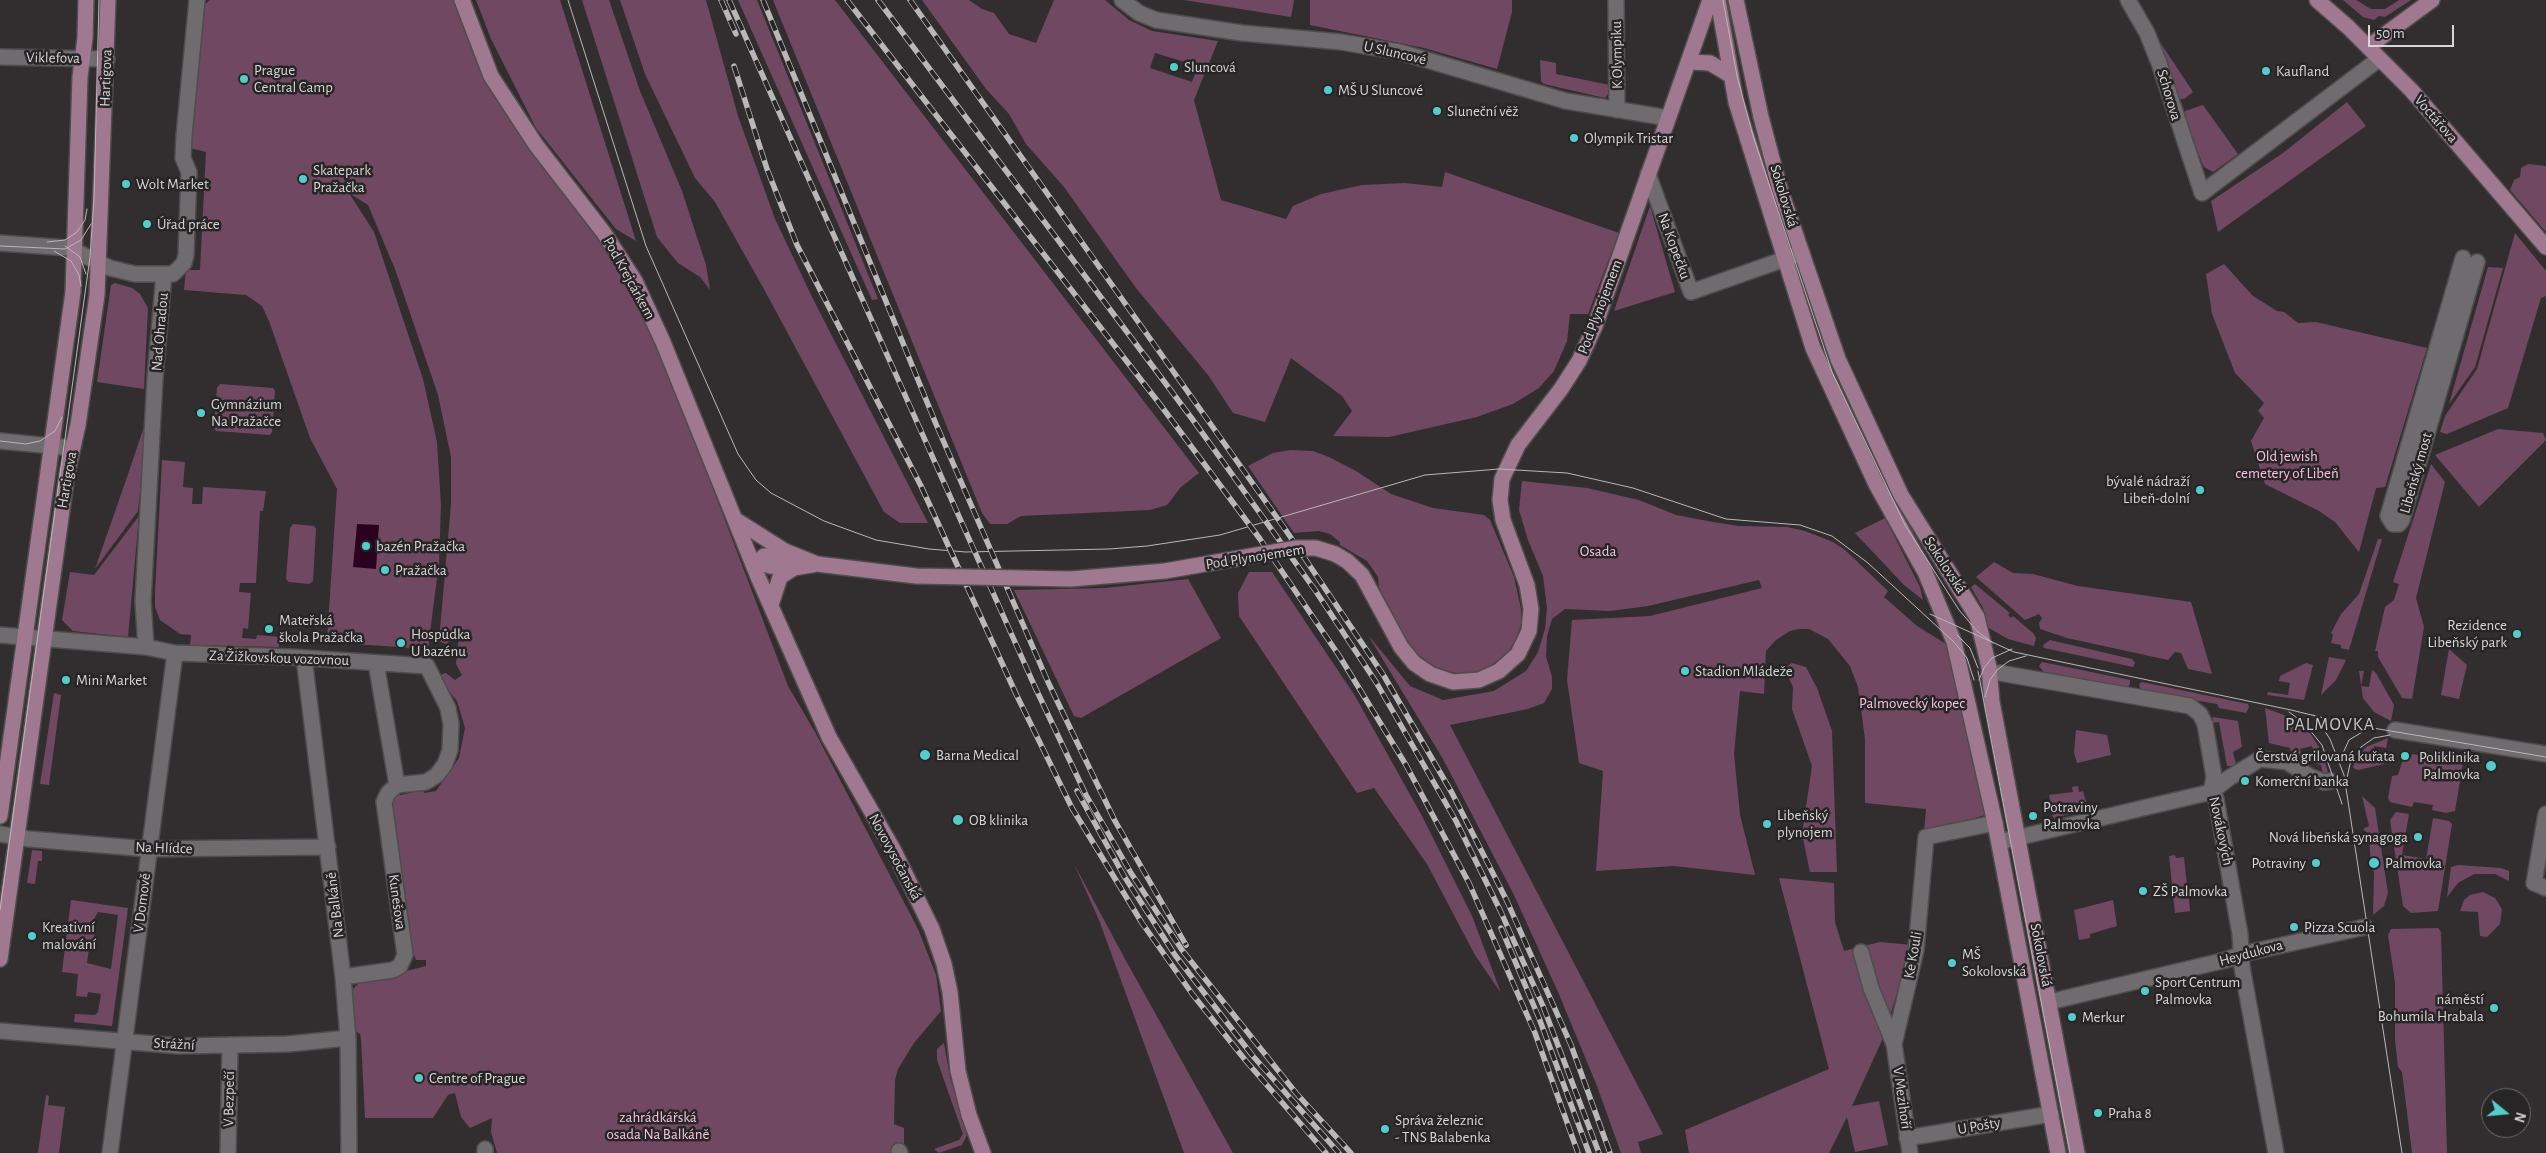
<!DOCTYPE html>
<html>
<head>
<meta charset="utf-8">
<style>
	body { margin:0 }
	#map { position:relative; width:2546px; height:1153px; overflow:hidden; background:#322e30; font-family:"Alegreya Sans",sans-serif }
	canvas { display:block }
	.north { position:absolute; left:2481px; top:1088px; width:50px; height:50px; box-sizing:border-box; background:#282527; border:1px solid #6e6b6d; border-radius:50%; rotate:107deg; font-size:14px; font-weight:700; line-height:20px; text-align:center; color:#d7d5d6 }
	.north::after { content:''; display:block; margin:auto; width:18px; height:22px; background:#53cdca; clip-path:polygon(50% 0,100% 100%,50% 72%,0 100%) }
	.scale { position:absolute; left:2368px; top:25px; width:86px; height:22px; box-sizing:border-box; border:2px solid #d7d5d6; border-top:0; padding-left:6px; font-size:15px; line-height:18px; white-space:nowrap; color:#d7d5d6; -webkit-text-stroke:4px #282527; paint-order:stroke }
</style>
</head>
<body>
<div id="map">
<canvas width="2546" height="1153"></canvas>
<div class="north">N</div>
<div class="scale">50 m</div>
</div>
<script>
const ctx = document.querySelector('canvas').getContext('2d');
ctx.lineJoin = 'round';
function fill(path, color) { ctx.fillStyle = color; ctx.fill(path, 'evenodd'); }
const poly = rows => new Path2D(rows.map(r => 'M' + r).join(''));
function strokePath(path, color, width, dash) { ctx.strokeStyle = color; ctx.lineWidth = width; ctx.lineCap = dash ? 'butt' : 'round'; ctx.setLineDash(dash || []); ctx.stroke(path); }
function drawText(font, color, halo, rows, align = 'center') {
  ctx.font = font + ' "Alegreya Sans",sans-serif'; ctx.lineWidth = 5; ctx.setLineDash([]); ctx.textBaseline = 'middle'; ctx.strokeStyle = halo; ctx.fillStyle = color; for (const [text, x, y, turn = 0] of rows) {
    ctx.save(); ctx.translate(x, y); ctx.rotate((+turn || 0) * Math.PI / 180); ctx.textAlign = isNaN(turn) ? turn : align; if (halo) ctx.strokeText(text, 0, 0); ctx.fillText(text, 0, 0); ctx.restore();
  }
}
const green = poly([
	[210,0,454,0,486,79,532,153,603,243,644,317,707,473,788,686,815,732,918,929,936,975,941,1011,914,1043,898,1069,895,1080,894,1124,904,1128,904,1144,894,1146,896,1153,497,1153,491,1132,492,1118,470,1128,461,1117,455,1093,448,1095,433,1118,365,1118,361,1039,360,1034,351,1028,347,995,359,983,426,966,426,960,416,960,413,952,391,806,396,796,423,790,424,793,436,791,459,758,465,728,457,701,437,676,446,673,455,680,462,675,456,664,459,635,446,644,439,641,451,504,451,457,438,395,395,269,368,205,349,193,374,232,423,379,437,442,441,505,439,562,428,649,338,643,338,640,327,640,337,489,310,438,269,321,262,306,246,295,184,290,186,270,200,270,206,152,189,148,203,6],
	[476,0,560,0,636,241,616,229,536,128,491,39],
	[582,0,609,0,640,91,682,191,706,265,710,290,700,277,678,263,657,237],
	[620,0,706,0,738,116,775,219,813,299,928,523,900,523,884,512,765,291,715,202,695,178,645,74],
	[738,0,757,0,878,299,872,300],
	[773,0,835,0,1199,473,1181,487,1167,505,1150,510,1021,516,1007,524,990,524,982,513],
	[922,0,969,0,982,9,994,13,1009,34,1036,43,1054,0,1105,0,1129,20,1152,31,1218,41,1194,100,1221,200,1286,219,1293,206,1321,194,1362,185,1405,183,1442,187,1445,172,1619,233,1588,314,1570,314,1567,341,1554,371,1539,388,1513,404,1477,417,1389,437,1333,436,1352,411,1342,396,1291,358,1265,422,1233,413,1208,375,1136,288,1064,187,1026,144,1009,114,986,89],
	[1155,53,1198,66,1192,82,1150,68],
	[1184,0,1294,0,1291,17],
	[1310,0,1512,0,1512,12,1497,69,1424,48,1310,25],
	[2343,0,2356,0,2371,9,2385,9,2399,0,2411,0,2385,17,2379,16,2374,20,2363,17],
	[2160,42,2193,92,2184,99,2179,99,2157,44],
	[1540,60,1556,63,1556,74,1610,85,1609,93,1605,98,1544,84,1541,81],
	[2347,102,2366,126,2218,232,2211,201,2283,153],
	[2203,105,2238,154,2213,172,2204,167,2183,118,2185,111],
	[2528,164,2546,166,2546,232,2510,190,2514,180,2520,177,2521,168],
	[1650,206,1675,292,1614,311],
	[2515,233,2546,271,2546,296,2541,298,2508,408,2447,434,2440,432,2445,416,2477,369],
	[2224,264,2253,296,2277,311,2284,312,2298,323,2316,322,2427,348,2385,487,2376,488,2359,552,2335,522,2319,511,2265,484,2251,441,2264,418,2258,411,2264,403,2235,373,2212,314,2206,274],
	[2488,267,2503,268,2475,367,2449,404],
	[115,283,132,288,140,294,148,308,144,389,97,382,111,285],
	[220,384,273,388,275,391,272,432,270,435,216,431,214,428,217,388],
	[148,415,138,511,95,569,125,483],
	[2498,429,2543,433,2546,440,2479,507,2435,455],
	[1290,450,1313,451,1329,457,1356,471,1391,494,1433,508,1484,515,1490,520,1514,577,1521,609,1521,625,1514,643,1506,655,1482,671,1466,674,1449,672,1432,665,1413,650,1400,630,1379,587,1378,577,1367,561,1340,545,1340,542,1330,534,1319,531,1294,533,1248,466,1273,453],
	[162,460,185,462,183,487,193,488,192,504,202,504,203,487,266,491,263,511,260,511,256,583,240,583,239,592,251,593,248,629,243,628,242,638,256,639,257,635,279,637,279,647,190,645,191,635,180,634,160,620,155,607,155,592],
	[2431,464,2445,482,2416,598,2424,627,2412,699,2402,698,2378,657,2378,651,2375,651,2385,607,2394,600,2399,584,2393,582],
	[1522,481,1587,488,1639,500,1676,515,1713,522,1739,526,1787,527,1805,531,1833,542,1845,550,1888,591,1884,597,1917,626,1951,647,1989,814,1924,832,1926,809,1865,803,1865,739,1858,687,1850,666,1828,639,1809,629,1799,629,1790,631,1776,640,1766,651,1764,694,1740,691,1734,754,1740,815,1755,875,1674,866,1596,871,1603,771,1579,763,1567,680,1572,620,1650,616,1762,588,1759,580,1648,606,1610,611,1565,609,1552,619,1547,636,1546,656,1552,677,1552,689,1544,703,1528,709,1450,725,1663,1134,1638,1142,1641,1153,1621,1153,1597,1086,1558,992,1514,895,1443,759,1368,635,1410,686,1443,700,1494,691,1526,671,1538,652,1545,629,1547,608,1543,576,1528,540,1519,510],
	[139,516,128,637,73,631,62,620,70,572,94,575],
	[1885,518,1920,587,1923,600,1904,585,1855,533],
	[293,524,314,526,316,529,313,581,309,584,289,582,286,579,290,528],
	[2378,539,2382,539,2349,650,2341,648,2341,645,2331,643,2333,635,2331,633,2341,614,2359,594],
	[1994,562,2013,573,2033,574,2078,586,2191,602,2212,674,2188,669,2181,653,2175,652,2168,660,2067,638,2040,629,2039,623,2042,618,2039,614,2025,620,1976,577],
	[1249,572,1272,572,1355,696,1422,816,1472,916,1501,993,1475,955,1427,864,1374,788,1357,793,1239,616,1238,593],
	[1188,579,1221,638,1081,718,1074,716,1014,590,1105,588],
	[1975,584,2010,613,2008,615,2011,618,2013,616,2033,633,2036,638,2034,646,2008,639,1987,627,1983,608,1971,587],
	[2050,640,2132,659,2135,663,2133,667,2044,648,2043,645],
	[2449,649,2467,665,2459,699,2441,695],
	[2329,657,2346,660,2336,680,2321,695],
	[2042,662,2130,680,2130,684,2127,688,2045,674,2039,666],
	[1792,663,1806,667,1817,688,1832,731,1837,872,1810,872,1802,834,1812,766,1792,709,1793,687,1784,668],
	[2306,663,2313,665,2304,700,2267,695,2268,692,2288,695,2290,683,2279,681,2280,676],
	[2372,670,2376,673,2394,705,2391,721,2374,712,2363,698,2359,671,2364,671,2361,686,2369,687],
	[2142,682,2248,704,2249,707,2246,713,2219,708,2217,704,2141,691,2139,684],
	[54,693,61,695,49,785,40,784],
	[2265,708,2292,718,2310,733,2322,752,2329,776,2323,776,2321,765,2316,764,2312,746,2300,749,2303,761,2292,759,2290,748,2269,743],
	[2213,717,2238,721,2242,747,2233,752,2236,764,2232,766,2227,766,2219,722,2211,723],
	[2076,730,2107,735,2111,755,2077,763,2074,753],
	[2388,738,2386,748,2374,746,2373,754,2385,756,2384,764,2358,770,2353,768,2355,760,2366,747],
	[2412,754,2452,761,2453,759,2459,760,2463,763,2455,811,2446,813,2432,810,2433,805,2414,802,2412,807,2390,802,2388,798,2392,776,2398,775,2403,759,2411,757],
	[2078,786,2079,792,2083,791,2088,810,2053,818,2049,795,2073,792,2072,787],
	[2362,796,2375,808,2388,893,2384,906,2373,915,2374,872,2371,866,2369,834,2363,829,2369,826],
	[2396,812,2409,814,2402,855,2426,859,2433,818,2449,821,2452,824,2438,911,2411,913,2403,906,2390,820],
	[32,850,42,851,42,861,38,861,35,884,27,883],
	[2175,855,2176,858,2184,857,2188,895,2181,897,2182,899,2189,898,2190,911,2175,913,2169,856],
	[1074,864,1125,959,1233,1153,1184,1153,1099,920],
	[2458,865,2501,868,2509,871,2509,881,2495,874,2474,874,2458,883,2447,897,2451,867],
	[1779,878,1834,883,1835,922,1844,951,1880,942,1912,945,1883,1038,1852,1106,1879,1101,1888,1145,1855,1152,1847,1117,1829,1153,1689,1153,1685,1130,1829,1069],
	[2483,892,2495,898,2502,909,2500,924,2487,937,2480,936,2478,912,2460,911,2464,900,2470,895],
	[71,900,128,908,112,1026,74,1022,75,1014,95,1015,98,1012,101,994,88,992,87,997,76,996,78,974,62,972],
	[98,912,118,915,111,969,87,963,90,940,94,940,96,924,94,919],
	[2113,900,2117,926,2090,934,2090,938,2079,940,2074,910],
	[2438,928,2441,932,2447,1153,2412,1153,2402,1072,2398,1067,2395,1040,2395,982,2388,935,2391,929],
	[944,1043,950,1077,967,1135,962,1145,939,1153,934,1149,959,1140,963,1134,937,1060,937,1049],
	[46,1095,49,1096,48,1105,65,1107,59,1153,38,1153]
]);
const water = poly([
	[357,524,379,525,376,569,353,567]
]);
const minor = poly([
	[1122,0,1139,13,1156,20,1242,33,1341,42,1400,52,1566,101,1668,118],
	[1616,0,1617,110],
	[2128,0,2147,33,2159,63,2202,193,2379,59],
	[0,57,107,59],
	[1648,174,1691,292,1802,253],
	[0,243,69,248,110,268,135,274,173,274,184,263,186,255,189,172,183,158,184,136,197,0],
	[2463,258,2388,516,2393,524,2399,524,2402,520,2477,262],
	[0,441,72,448],
	[0,635,146,647,175,653,290,657,427,666,448,708,451,724,450,750,445,764,437,775,426,782,397,785,388,793,384,802,405,955,400,966,393,970,343,977],
	[146,647,143,601,155,378,164,274],
	[304,658,343,977,348,1038,349,1153],
	[376,663,397,785],
	[2000,673,2190,706,2200,714,2205,724,2214,777,2211,792],
	[2395,730,2546,754],
	[2211,792,2216,799,2240,934,2242,967,2276,1153],
	[2546,814,2534,883,2546,888],
	[0,834,29,839,148,849,328,847],
	[1999,842,2211,792,2229,778,2260,759,2287,762,2311,777,2324,782,2331,781],
	[1861,952,1871,988,1894,1044,1910,1153],
	[2049,1002,2226,960,2242,954,2365,927],
	[0,1031,179,1046,288,1044,348,1038],
	[1894,1044,1916,950,1926,837,1995,823],
	[1907,1138,2051,1114],
	[485,1149,485,1153],
	[899,1151,900,1153],
	[110,1153,175,653],
	[228,1153,230,1045]
]);
const major = poly([
	[462,0,491,76,536,145,604,233,635,281,663,342,758,577,829,737,894,851,932,929,944,964,950,992,958,1071,969,1115,983,1153],
	[1718,0,1736,102,1813,348,1876,484,1925,572,1954,642,1995,823,2058,1153],
	[1736,0,1761,117,1780,189,1838,359,1901,495,1977,617,1989,667,1992,702,2077,1153],
	[2317,0,2348,27,2412,91,2546,247],
	[2368,47,2432,0],
	[1690,62,1710,63,1730,75],
	[736,520,785,551,817,564],
	[1335,554,1347,561,1362,575,1401,647,1414,663,1430,674,1453,682,1479,680,1499,671,1518,654,1529,631,1531,609,1527,585,1503,520,1500,500,1502,479,1518,445,1561,389,1579,361,1595,326,1710,0],
	[752,560,770,566,794,568,817,564],
	[756,571,758,562,764,556,791,558],
	[771,605,780,577,794,568],
	[0,816,73,292,80,77,85,38,86,0],
	[0,959,67,474,78,425,97,295,108,0]
]);
const tram = poly([
	[568,0,646,246,738,454,756,480,771,493,824,521,876,540,929,549,966,552,1109,549,1147,546,1220,535,1425,475,1499,469,1567,473,1633,488,1726,519,1800,525,1832,536,1868,563,1954,642,1967,658,1974,680],
	[1723,0,1737,76,1753,136,1832,372,1905,525,1959,610,1977,631,1993,643],
	[47,242,65,240,77,232,85,220,87,209],
	[0,246,65,249,81,240,91,224],
	[65,246,80,257,86,274],
	[54,251,71,261,79,275,81,286],
	[0,441,26,444,40,441,55,431,62,417],
	[1930,614,2014,652,2291,710,2349,724,2546,757],
	[1957,635,1970,648,1978,668],
	[1978,671,2070,1153],
	[1979,680,1984,668,1992,658,2012,649],
	[1985,697,1990,680,1997,670,2009,661,2026,656],
	[2289,712,2304,723,2322,745,2342,804],
	[2314,715,2330,739,2344,775,2402,1153],
	[2339,762,2349,740,2369,728],
	[2347,778,2350,764,2361,747,2374,738,2390,735],
	[0,910,90,257,94,199,99,0]
]);
const rail = poly([
	[721,0,736,34],
	[729,0,1035,687,1086,795,1131,873,1182,950,1296,1093,1351,1153],
	[763,0,936,424,1048,682,1115,821,1186,945],
	[847,0,1159,403,1260,539,1340,657,1406,765,1469,883,1535,1033,1578,1153],
	[878,0,1193,420,1315,590,1376,682,1456,821,1500,910,1543,1006,1599,1153],
	[910,0,1285,529,1384,676,1452,793,1506,899,1571,1045,1610,1153],
	[734,66,767,169,797,245,921,486,1017,696,1072,808,1142,923,1193,995,1246,1061,1326,1153],
	[1077,791,1124,876,1175,955,1252,1055,1339,1153],
	[1501,928,1539,1018,1589,1153]
]);
const majorBridge = poly([
	[817,564,916,576,1071,579,1165,571,1297,548,1316,548,1335,554]
]);
const markers = [
	[1174,67,5,"#53cdca"],
	[2266,71,5,"#53cdca"],
	[244,79,5,"#53cdca"],
	[1328,90,5,"#53cdca"],
	[1437,111,5,"#53cdca"],
	[1574,138,5,"#53cdca"],
	[303,179,5,"#53cdca"],
	[126,184,5,"#53cdca"],
	[147,224,5,"#53cdca"],
	[201,413,5,"#53cdca"],
	[2200,490,5,"#53cdca"],
	[366,546,5,"#53cdca"],
	[385,570,5,"#53cdca"],
	[269,629,5,"#53cdca"],
	[2517,634,5,"#53cdca"],
	[401,643,5,"#53cdca"],
	[1685,671,5,"#53cdca"],
	[66,680,5,"#53cdca"],
	[925,755,6,"#53cdca"],
	[2405,756,5,"#53cdca"],
	[2491,766,6,"#53cdca"],
	[2245,781,5,"#53cdca"],
	[2033,816,5,"#53cdca"],
	[958,820,6,"#53cdca"],
	[1767,824,5,"#53cdca"],
	[2418,837,5,"#53cdca"],
	[2316,863,5,"#53cdca"],
	[2374,863,6,"#53cdca"],
	[2143,891,5,"#53cdca"],
	[2294,927,5,"#53cdca"],
	[32,936,5,"#53cdca"],
	[1952,963,5,"#53cdca"],
	[2145,991,5,"#53cdca"],
	[2494,1008,5,"#53cdca"],
	[2072,1017,5,"#53cdca"],
	[419,1078,5,"#53cdca"],
	[2098,1113,5,"#53cdca"],
	[1385,1129,5,"#53cdca"]
];
const streetNames = [
	["U Sluncové",1395,53,13],
	["K Olympiku",1617,55,-91],
	["Viklefova",53,58,1],
	["Hartigova",106,78,-88],
	["Schorova",2169,95,73],
	["Voctářova",2436,119,49],
	["Sokolovská",1784,196,73],
	["Na Kopečku",1674,246,70],
	["Pod Krejcárkem",629,278,61],
	["Pod Plynojemem",1600,307,-69],
	["Nad Ohradou",160,332,-85],
	["Libeňský most",2416,473,-74],
	["Hartigova",67,480,-80],
	["Pod Plynojemem",1255,557,-9],
	["Sokolovská",1945,565,57],
	["Za Žižkovskou vozovnou",279,658,2],
	["Novákových",2221,831,78],
	["Na Hlídce",164,848,2],
	["Novovysočanská",895,857,62],
	["Kunešova",397,902,82],
	["V Domově",142,903,-83],
	["Na Balkáně",335,905,-97],
	["Heydukova",2251,953,-15],
	["Ke Kouli",1913,955,-80],
	["Sokolovská",2041,955,79],
	["Strážní",174,1044,3],
	["V Mezihoří",1902,1098,82],
	["V Bezpečí",229,1099,-89],
	["U Pošty",1979,1126,-10]
];
const poiNames = [
	["Sluncová",1184,67],
	["Prague",254,70],
	["Central Camp",254,87],
	["Kaufland",2276,71],
	["MŠ U Sluncové",1338,90],
	["Sluneční věž",1447,111],
	["Olympik Tristar",1584,138],
	["Skatepark",313,170],
	["Pražačka",313,187],
	["Wolt Market",136,184],
	["Úřad práce",157,224],
	["Gymnázium",211,404],
	["Na Pražačce",211,421],
	["bývalé nádraží",2190,481,"right"],
	["Libeň-dolní",2190,498,"right"],
	["bazén Pražačka",376,546],
	["Pražačka",395,570],
	["Mateřská",279,620],
	["škola Pražačka",279,637],
	["Rezidence",2507,625,"right"],
	["Libeňský park",2507,642,"right"],
	["Hospůdka",411,634],
	["U bazénu",411,651],
	["Stadion Mládeže",1695,671],
	["Mini Market",76,680],
	["Barna Medical",936,755],
	["Čerstvá grilovaná kuřata",2395,756,"right"],
	["Poliklinika",2480,757,"right"],
	["Palmovka",2480,774,"right"],
	["Komerční banka",2255,781],
	["Potraviny",2043,807],
	["Palmovka",2043,824],
	["Libeňský",1777,815],
	["plynojem",1777,832],
	["OB klinika",969,820],
	["Nová libeňská synagoga",2408,837,"right"],
	["Potraviny",2306,863,"right"],
	["Palmovka",2385,863],
	["ZŠ Palmovka",2153,891],
	["Kreativní",42,927],
	["malování",42,944],
	["Pizza Scuola",2304,927],
	["MŠ",1962,954],
	["Sokolovská",1962,971],
	["Sport Centrum",2155,982],
	["Palmovka",2155,999],
	["náměstí",2484,999,"right"],
	["Bohumila Hrabala",2484,1016,"right"],
	["Merkur",2082,1017],
	["Centre of Prague",429,1078],
	["Praha 8",2108,1113],
	["Správa železnic",1395,1120],
	["- TNS Balabenka",1395,1137]
];
const parkNames = [
	["Old jewish",2287,456],
	["cemetery of Libeň",2287,473],
	["Osada",1598,551],
	["Palmovecký kopec",1912,703],
	["zahrádkářská",658,1117],
	["osada Na Balkáně",658,1134]
];
const quarterNames = [
	["PALMOVKA",2330,725]
];
fill(green, '#714861');
fill(water, '#2c001f');
strokePath(minor, '#4f4c4d', 18);
strokePath(major, '#4f4c4d', 18);
strokePath(minor, '#6f6b6e', 15);
strokePath(major, '#a07890', 15);
strokePath(tram, '#b9b7b8', 1);
strokePath(rail, '#b9b7b8', 5.5);
strokePath(rail, '#282527', 4, [11]);
strokePath(majorBridge, '#4f4c4d', 18, []);
strokePath(majorBridge, '#a07890', 15);
for (const [x, y, r, color] of markers) { const dot = new Path2D(); dot.arc(x, y, r, 0, 2 * Math.PI); ctx.fillStyle = color; ctx.fill(dot); strokePath(dot, '#282527', 2); }
drawText('15px', '#d7d5d6', '#282527', streetNames);
drawText('15px', '#d7d5d6', '#282527', poiNames, 'left');
drawText('15px', '#f6c1e1', '#282527', parkNames);
ctx.letterSpacing = '1px';
drawText('18px', '#c9c4c6', '#282527', quarterNames);
ctx.letterSpacing = '0px';
</script>
</body>
</html>
